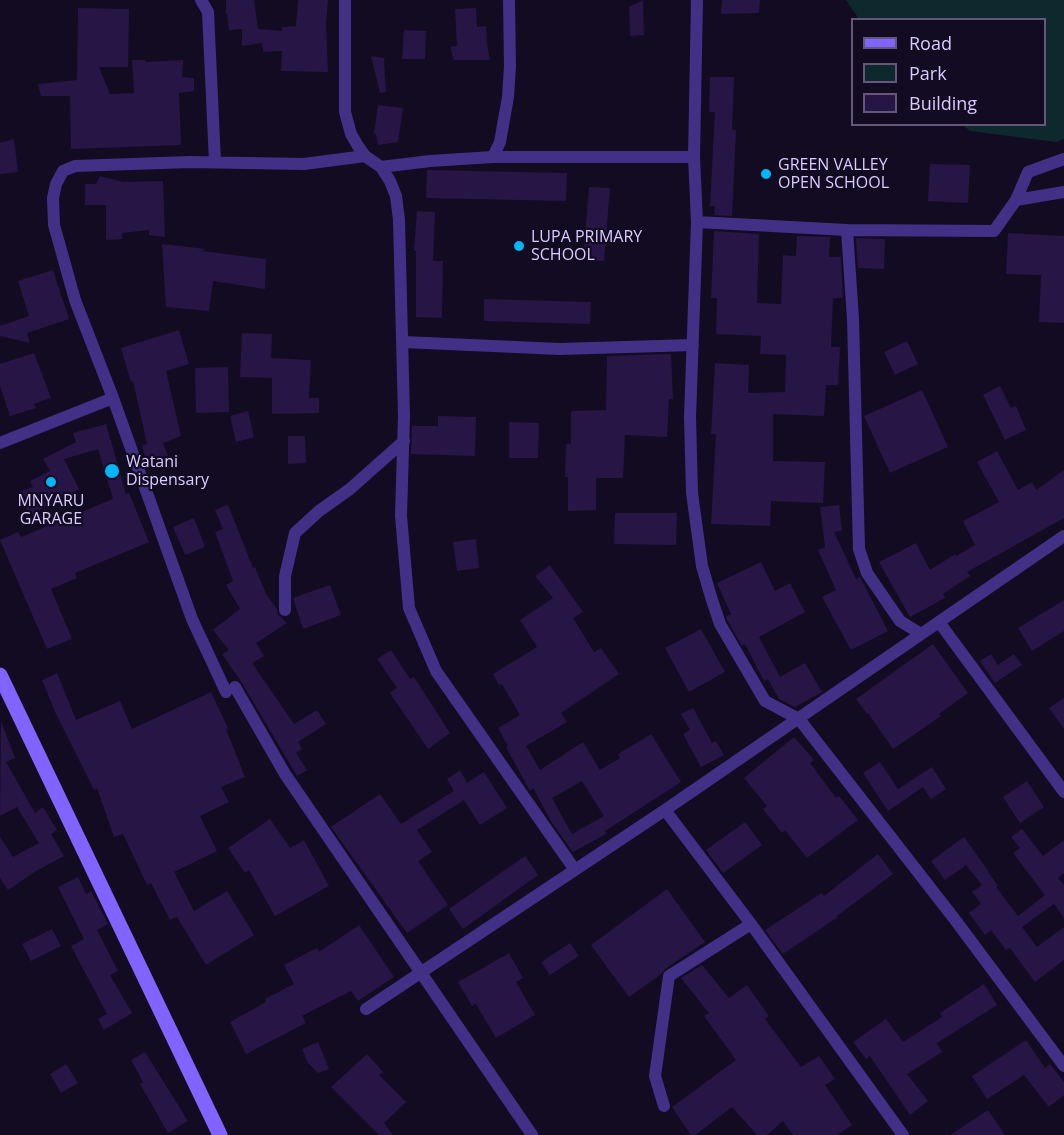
<!DOCTYPE html>
<html>
<head>
<meta charset="utf-8">
<style>
	body { margin:0 }
	#map { position:relative; width:1064px; height:1135px; overflow:hidden; background:#130b22; font-family:"Open Sans",sans-serif }
	canvas { display:block }
	.legend { position:absolute; left:851px; top:18px; width:195px; height:108px; box-sizing:border-box; background:#130b22; border:2px solid #63587a; margin:0; padding:8px 10px; list-style:none; font-size:18px; color:#daccff }
	.legend li { display:flex; align-items:center; gap:12px; height:30px }
	.legend b { width:30px; border:2px solid #63587a }
</style>
</head>
<body>
<div id="map">
<canvas width="1064" height="1135"></canvas>
<ul class="legend">
<li><b style="height:8px;background:#8163ff"></b>Road</li>
<li><b style="height:16px;background:#0d292d"></b>Park</li>
<li><b style="height:16px;background:#271545"></b>Building</li>
</ul>
</div>
<script>
const ctx = document.querySelector('canvas').getContext('2d');
ctx.lineJoin = 'round';
function fill(path, color) { ctx.fillStyle = color; ctx.fill(path, 'evenodd'); }
const poly = rows => new Path2D(rows.map(r => 'M' + r).join(''));
function strokePath(path, color, width, dash) { ctx.strokeStyle = color; ctx.lineWidth = width; ctx.lineCap = dash ? 'butt' : 'round'; ctx.setLineDash(dash || []); ctx.stroke(path); }
function drawText(font, color, halo, rows, align = 'center') {
  ctx.font = font + ' "Open Sans",sans-serif'; ctx.lineWidth = 4.5; ctx.setLineDash([]); ctx.textBaseline = 'middle'; ctx.strokeStyle = halo; ctx.fillStyle = color; for (const [text, x, y, turn = 0] of rows) {
    ctx.save(); ctx.translate(x, y); ctx.rotate((+turn || 0) * Math.PI / 180); ctx.textAlign = isNaN(turn) ? turn : align; if (halo) ctx.strokeText(text, 0, 0); ctx.fillText(text, 0, 0); ctx.restore();
  }
}
const green = poly([
	[846,0,1064,0,1064,139,1056,142,970,131,963,125,1044,124,1044,20,859,19]
]);
const building = poly([
	[226,0,254,0,258,29,282,31,282,27,296,26,298,0,328,0,326,24,328,72,281,71,282,51,263,52,262,43,242,46,242,29,229,30,227,14,226,14],
	[643,0,644,35,630,36,629,7],
	[722,0,760,0,759,13,721,14],
	[78,8,129,9,128,67,99,67,110,94,134,93,132,60,145,60,145,62,183,60,182,77,194,78,194,91,179,93,181,145,71,149,70,96,41,96,38,84,77,80],
	[476,8,477,27,486,26,487,44,490,60,454,60,450,47,457,46,455,9],
	[404,30,426,31,425,59,402,59],
	[371,56,384,58,386,92,380,93],
	[710,77,734,77,732,130,736,130,732,216,714,215,715,206,710,206,715,112,709,112],
	[378,105,403,108,398,142,378,145,376,134,374,133],
	[14,139,18,172,0,174,0,143],
	[930,164,970,165,968,203,928,201],
	[427,170,567,173,566,201,426,198],
	[100,176,123,182,163,181,165,237,149,235,149,230,122,233,122,239,106,240,106,205,85,205,85,184,96,184],
	[589,187,610,188,604,261,583,260],
	[417,211,435,212,433,261,443,261,442,318,416,317,416,251,414,251],
	[714,231,759,234,757,303,781,304,783,255,796,256,797,236,830,237,829,257,841,257,843,298,833,298,831,347,840,347,838,385,826,385,824,416,773,414,773,461,825,462,823,503,771,501,770,526,711,524,716,434,711,434,715,363,749,365,748,393,785,392,786,355,760,354,761,336,716,334,717,298,711,298],
	[1008,233,1064,236,1064,323,1039,322,1041,275,1006,274],
	[856,238,885,239,884,269,858,268],
	[162,244,206,249,202,251,266,259,265,289,213,281,209,311,166,307],
	[53,270,69,319,27,333,30,343,0,336,0,326,29,316,18,281],
	[484,299,591,302,590,324,484,321],
	[179,330,189,364,166,371,181,436,163,443,170,461,148,467,142,446,147,444,133,381,131,382,121,348],
	[242,333,272,334,271,358,311,360,309,398,319,398,319,413,272,414,272,378,240,377],
	[907,341,918,364,895,375,884,352],
	[34,353,51,398,34,404,36,408,10,416,0,386,0,364],
	[671,354,673,399,669,399,667,437,625,435,623,478,596,478,596,510,568,511,568,477,565,477,566,444,571,444,571,411,606,410,607,356],
	[228,367,229,412,196,413,195,368],
	[1000,386,1011,408,1016,406,1026,430,1005,440,983,395],
	[922,390,948,447,890,473,864,416],
	[248,411,254,437,236,442,230,416],
	[438,416,476,417,475,456,411,454,412,426,438,426],
	[509,422,539,423,538,458,509,458],
	[106,424,126,494,129,493,149,542,75,573,77,578,51,589,72,639,47,649,0,540,18,532,21,537,113,499,98,449,64,459,79,489,29,516,19,492,33,487,30,481,50,471,43,459,76,442,73,433],
	[288,436,305,436,306,463,288,464],
	[997,451,1018,490,1032,482,1036,490,1064,470,1064,518,967,572,970,576,943,594,945,598,910,617,879,562,916,543,930,570,955,554,956,556,975,545,963,521,999,502,977,462],
	[226,505,229,507,253,568,255,567,266,594,277,609,278,615,287,623,256,643,264,656,252,663,294,724,317,710,326,724,298,742,302,749,296,753,307,770,297,776,242,683,222,654,229,650,213,630,240,609,226,585,233,581,215,532,223,529,215,510],
	[839,505,842,531,834,532,856,579,860,577,888,631,851,650,822,597,836,590,818,550,825,547,820,507],
	[615,513,677,513,676,545,614,544],
	[194,518,205,547,185,555,173,527],
	[476,539,479,568,457,571,453,542],
	[761,562,775,591,790,583,805,612,759,637,780,677,805,663,822,692,795,707,779,699,768,679,764,681,745,644,742,646,727,620,726,617,731,614,717,583],
	[550,565,583,612,573,618,594,652,601,648,619,674,561,713,567,722,526,746,540,770,583,742,600,770,620,758,618,754,651,734,681,782,605,831,606,834,573,852,552,823,533,788,530,791,506,747,508,746,498,728,520,715,502,684,499,685,493,674,537,647,520,620,553,598,535,576],
	[582,781,604,816,572,834,552,798],
	[330,585,341,615,303,629,293,598],
	[1064,600,1064,631,1032,651,1018,628],
	[701,629,725,672,689,692,665,648],
	[933,644,968,693,939,714,941,716,893,749,868,713,867,714,856,699],
	[391,650,410,679,414,677,450,733,428,749,390,693,397,688,377,659],
	[991,654,998,665,1014,654,1022,665,995,683,980,661],
	[57,673,76,720,120,701,132,729,211,692,228,728,226,729,245,777,221,787,229,802,200,816,217,851,174,872,194,911,227,891,254,935,206,965,177,917,170,920,151,883,147,885,123,834,114,837,97,788,94,790,56,714,42,680],
	[1064,698,1064,729,1049,708],
	[693,708,712,743,716,741,724,755,701,767,683,734,690,730,681,714],
	[1,721,15,758,6,762,35,813,43,807,57,830,51,834,64,856,36,871,8,890,0,878,0,837,13,857,39,843,17,807,0,816],
	[794,737,814,760,810,763,836,798,839,796,858,820,807,858,785,830,782,833,763,809,767,806,744,778],
	[880,762,898,789,932,767,946,789,931,799,923,787,888,811,863,773],
	[460,770,467,783,484,772,507,808,480,825,464,800,417,830,432,852,418,861,448,905,407,933,331,827,380,794,401,824,454,791,447,779],
	[1027,781,1044,807,1020,823,1003,797],
	[270,819,290,848,304,840,329,886,275,916,249,870,245,873,228,848],
	[745,822,762,845,723,873,706,850],
	[1022,829,1043,856,1064,840,1064,873,1058,878,1064,885,1064,918,1054,904,1022,927,1037,947,1064,927,1064,960,1035,982,1010,948,1006,950,991,930,985,935,969,913,981,904,972,892,982,885,966,865,945,880,931,861,964,837,989,872,988,872,998,886,996,887,1018,916,1045,895,1013,853,1020,848,1011,837],
	[878,854,893,874,837,916,838,917,783,954,765,930,822,893,824,896],
	[525,856,538,875,463,929,449,909],
	[78,877,86,894,91,891,108,924,97,930,118,971,110,975,132,1013,104,1030,98,1019,107,1014,71,946,84,939,58,887],
	[667,889,705,942,665,969,661,974,629,997,591,945],
	[359,925,394,977,358,1001,351,991,302,1016,306,1023,246,1054,230,1022,266,1002,265,999,294,984,284,965,317,948,319,952],
	[52,929,61,946,31,961,22,944],
	[570,943,579,956,550,975,541,962],
	[509,953,523,978,516,982,535,1015,496,1038,476,1004,472,1006,458,982],
	[702,965,729,998,747,985,769,1016,765,1019,801,1067,819,1056,835,1079,825,1085,852,1125,837,1135,793,1135,783,1121,767,1135,757,1135,732,1107,695,1135,691,1135,672,1107,736,1060,704,1016,709,1013,681,978],
	[984,984,997,1005,937,1043,942,1052,907,1074,928,1101,910,1115,870,1056,866,1059,853,1042,886,1019,903,1042,942,1017,940,1013],
	[1026,1040,1045,1068,1050,1064,1064,1082,1064,1095,1049,1107,1024,1075,987,1099,972,1076],
	[318,1042,329,1069,318,1073,308,1063,302,1049],
	[145,1052,188,1121,168,1133,140,1084,143,1082,131,1060],
	[367,1054,383,1072,379,1075,406,1102,384,1123,393,1135,379,1135,331,1087],
	[66,1064,78,1083,61,1093,50,1074],
	[988,1110,1005,1135,950,1135]
]);
const minor = poly([
	[201,0,208,12,215,162],
	[345,0,345,112,351,134,358,146,365,156,381,167,390,181,396,196,399,220,404,416,401,516,409,608,436,671,575,870],
	[697,0,694,157,697,222,690,417,692,493,702,566,711,597,720,624,765,701,799,719,956,921,1064,1066],
	[493,157,500,142,508,97,510,66,509,0],
	[381,167,430,161,493,157,694,157],
	[1016,200,1064,192],
	[697,222,847,230,994,231,1016,200,1028,172,1064,159],
	[847,230,853,319,859,549,867,573,900,621,921,634],
	[403,342,560,349,693,345],
	[0,443,113,398],
	[285,610,285,576,295,533,319,511,350,489,404,441],
	[939,622,1064,792],
	[235,687,285,774,532,1135],
	[226,692,192,619,113,398,75,300,54,225,53,198,56,184,63,171,75,166,190,162,304,164,365,156],
	[665,810,751,924,903,1135],
	[366,1009,665,810,1064,536],
	[664,1106,655,1076,669,976,751,924]
]);
const secondary = poly([
	[0,675,220,1135]
]);
const markers = [
	[766,174,6,"#00b6f7"],
	[519,246,6,"#00b6f7"],
	[112,471,8,"#00b6f7"],
	[51,482,6,"#00b6f7"]
];
const poiNames = [
	["GREEN VALLEY",778,165],
	["OPEN SCHOOL",778,183],
	["LUPA PRIMARY",531,237],
	["SCHOOL",531,255],
	["Watani",126,462],
	["Dispensary",126,480],
	["MNYARU",51,501,"center"],
	["GARAGE",51,519,"center"]
];
fill(green, '#0d292d');
fill(building, '#271545');
strokePath(minor, '#423087', 12);
strokePath(secondary, '#8163ff', 15);
for (const [x, y, r, color] of markers) { const dot = new Path2D(); dot.arc(x, y, r, 0, 2 * Math.PI); ctx.fillStyle = color; ctx.fill(dot); strokePath(dot, '#130b22', 2); }
drawText('16px', '#daccff', '#130b22', poiNames, 'left');
</script>
</body>
</html>
